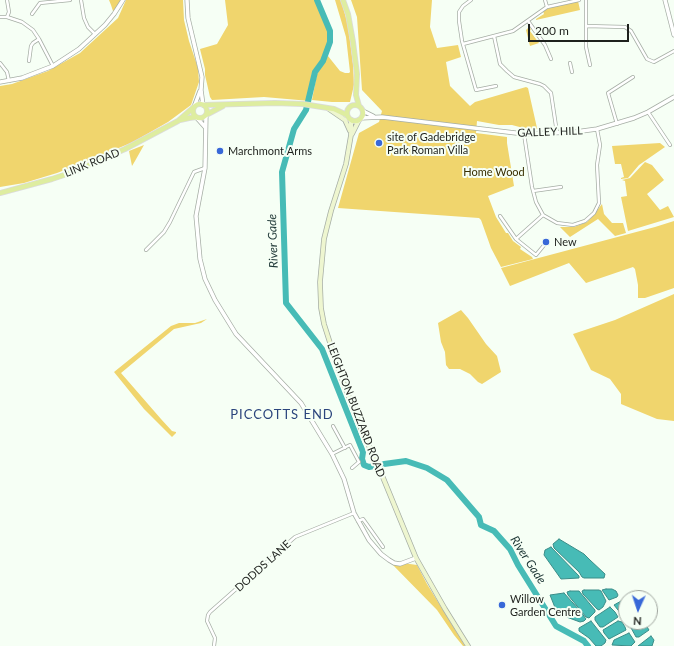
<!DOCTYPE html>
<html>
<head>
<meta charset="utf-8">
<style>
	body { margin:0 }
	#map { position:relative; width:674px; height:646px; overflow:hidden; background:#f6fff5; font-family:Lato,sans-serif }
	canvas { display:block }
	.north { position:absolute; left:618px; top:590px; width:40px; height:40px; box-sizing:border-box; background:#f6fff5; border:1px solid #a0a69f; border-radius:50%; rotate:183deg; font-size:11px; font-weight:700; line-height:16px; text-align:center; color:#1e211d }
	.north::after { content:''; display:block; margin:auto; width:14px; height:18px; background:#3868d8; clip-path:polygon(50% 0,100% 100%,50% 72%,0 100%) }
	.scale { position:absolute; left:528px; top:24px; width:101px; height:18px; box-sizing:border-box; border:2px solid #1e211d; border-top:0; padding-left:5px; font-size:12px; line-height:14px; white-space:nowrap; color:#1e211d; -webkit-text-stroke:3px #f6fff5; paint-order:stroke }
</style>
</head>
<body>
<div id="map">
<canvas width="674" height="646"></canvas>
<div class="north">N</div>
<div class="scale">200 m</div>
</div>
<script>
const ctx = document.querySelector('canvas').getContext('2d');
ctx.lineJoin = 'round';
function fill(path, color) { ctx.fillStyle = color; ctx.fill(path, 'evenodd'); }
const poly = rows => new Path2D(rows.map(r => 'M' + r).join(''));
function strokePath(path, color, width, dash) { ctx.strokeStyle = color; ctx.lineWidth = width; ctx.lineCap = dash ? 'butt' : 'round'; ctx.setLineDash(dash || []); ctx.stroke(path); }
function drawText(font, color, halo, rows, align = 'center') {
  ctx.font = font + ' Lato,sans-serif'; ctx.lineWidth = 4; ctx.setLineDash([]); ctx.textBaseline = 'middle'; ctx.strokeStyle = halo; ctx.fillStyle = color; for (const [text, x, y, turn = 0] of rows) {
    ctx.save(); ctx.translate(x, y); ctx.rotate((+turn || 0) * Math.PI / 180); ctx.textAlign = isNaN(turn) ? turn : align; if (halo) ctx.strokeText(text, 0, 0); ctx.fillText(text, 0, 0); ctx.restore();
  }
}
const green = poly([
	[109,0,123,0,114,14,111,5],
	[126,0,183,0,184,20,189,41,198,68,199,82,191,105,168,122,133,142,90,160,57,173,24,183,0,187,0,86,12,84,48,71,80,53,118,18],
	[225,0,316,0,328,28,329,41,322,59,314,69,312,73,308,100,310,101,264,97,212,100,210,97,205,75,205,69,200,49,217,44,228,25],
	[335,0,341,0,348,25,353,64,354,85,350,102,332,102,312,100,317,74,328,56,340,71,345,73,349,73,350,72,346,37],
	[351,0,432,0,430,27,437,48,458,45,461,57,446,62,450,86,470,106,475,102,526,87,528,88,537,128,539,129,527,129,512,125,499,125,477,121,476,133,507,137,507,143,514,186,488,196,496,217,506,233,508,233,513,241,521,247,520,249,532,257,533,259,501,267,491,248,481,220,479,218,338,208,359,133,379,122,382,111,362,90,357,17],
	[578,1,580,10,536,20,536,19,544,14,543,11,552,7],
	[529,27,531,29,530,31,539,43,530,46,526,30],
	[660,143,665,147,639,165,628,178,621,179,621,178,624,177,621,164,615,164,612,146],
	[144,145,135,161,132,166,129,151],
	[645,162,652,165,664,180,647,194,660,210,668,206,674,217,628,231,621,197,627,196,625,181,622,180,630,178],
	[602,204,604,214,612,223,623,223,626,233,615,236,598,219,570,237,560,227,574,227,587,222,592,217],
	[674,221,674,288,645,298,638,298,638,285,635,269,633,267,586,283,569,263,510,286,501,268,655,227],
	[674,294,674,421,657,419,621,404,621,394,610,379,591,370,573,334,615,320],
	[461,310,468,318,486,344,497,356,501,372,482,384,478,382,470,374,460,369,449,369,446,365,445,352,441,342,438,323],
	[207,319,201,323,174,329,121,373,161,419,172,431,176,432,176,433,172,437,144,409,114,372,171,326,179,323,195,323],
	[389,561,417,565,427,584,465,646,463,646,454,635,437,610]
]);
const water = poly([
	[559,539,584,554,590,560,605,574,604,578,584,578,582,577,579,572,554,548,553,544,559,539],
	[551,547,579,576,579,578,561,579,544,555,545,550,551,547],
	[606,589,612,589,616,591,618,595,617,597,609,600,602,590,606,589],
	[584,590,599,590,601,591,606,601,603,607,599,610,597,609,583,594,582,591,584,590],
	[570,591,579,591,595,610,595,612,589,618,586,617,568,595,567,592,570,591],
	[564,593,581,612,586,619,584,621,580,622,561,615,556,610,550,595,564,593],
	[623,600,626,603,626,620,614,605,623,600],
	[610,607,615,612,618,617,603,627,600,627,595,620,595,617,610,607],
	[591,621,606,640,605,643,601,646,596,646,589,638,579,631,579,628,591,621],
	[618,621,622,622,625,627,626,630,609,639,604,633,603,630,618,621],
	[633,622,644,622,649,630,639,637,636,637,630,626,633,622],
	[629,633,635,642,631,646,612,645,614,640,629,633],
	[651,636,654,640,652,646,638,646,651,636]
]);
const river = poly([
	[317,0,330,31,330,42,323,61,315,72,306,110,294,129,282,172,286,303,322,349,363,452,362,459,364,465,369,467,374,466],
	[384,464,406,461,427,468,447,480,479,517,481,525,494,531,510,549,518,565,556,626,584,641,588,646]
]);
const minor = poly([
	[7,0,9,12,7,17,22,22,33,30,39,39,53,66],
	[81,0,84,18,88,27,95,34],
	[471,0,463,6,459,12,459,21,462,41,476,90,496,86],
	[545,0,547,7],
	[586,0,586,47,590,65],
	[32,14,40,3,70,0],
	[0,17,7,17],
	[528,21,545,45,551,59],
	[586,26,625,27,631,31,647,59,654,62,674,51],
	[494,36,500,64,507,71,514,77,540,84,544,86,551,93,557,133],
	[463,44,513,31,547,7,579,0],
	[29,61,31,46,33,43,39,39],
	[0,63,7,72,9,81],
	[570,63,572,72],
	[648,112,670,145],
	[617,124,608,93,633,77],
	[524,134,532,187,536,202,543,215,557,223,573,225,585,221,594,213,599,203,597,165,600,145,597,129],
	[533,191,561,187],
	[500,216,516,239,536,255,545,244],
	[516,239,543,215],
	[146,250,164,232,170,222,194,172,205,168],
	[333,426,345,448],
	[332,454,350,445,359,462,352,468],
	[358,521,363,519,383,547],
	[214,646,215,638,207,621,208,615,210,612,295,537,354,513]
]);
const tertiary = poly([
	[187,0,188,18,202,77,201,90,203,105],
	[665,0,674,35],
	[0,82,22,78,53,66,79,49,105,25,114,14,123,0],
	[194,107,200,91],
	[363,111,373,116],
	[206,115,205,168,196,216,200,259,205,279,215,300,236,334,301,403,332,454,344,479,354,513,369,540,381,554,389,560,394,563,400,564,416,558],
	[197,118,205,127],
	[361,118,382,117,524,134,575,132,597,129,634,118,648,112,674,97]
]);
const secondary = poly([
	[329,109,345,120,350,131],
	[351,120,351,135,346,164,331,211,324,239,320,282,321,308,324,324,339,371,362,431,377,463,416,558,445,609,468,646],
	[352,134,359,120]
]);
const primary = poly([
	[343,0,348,14,353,42,357,74,356,95,359,106],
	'193 111a7 7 0 1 1 14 0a7 7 0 1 1-14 0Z',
	[204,105,275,103,303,104,334,109,347,115],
	'347 113a8 8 0 1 1 16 0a8 8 0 1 1-16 0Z',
	[206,115,223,106],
	[180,120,189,118,196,117],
	[0,193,52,179,76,171,125,149,178,121,194,107]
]);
const markers = [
	[379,143,4,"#3868d8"],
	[220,151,4,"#3868d8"],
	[546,242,4,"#3868d8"],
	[502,605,4,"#3868d8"]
];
const streetNames = [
	["GALLEY HILL",550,132,-2],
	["LINK ROAD",92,163,-22],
	["LEIGHTON BUZZARD ROAD",356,410,69],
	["DODDS LANE",263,566,-42]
];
const poiNames = [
	["site of Gadebridge",387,137],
	["Park Roman Villa",387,150],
	["Marchmont Arms",228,151],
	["New",554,242],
	["Willow",510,599],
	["Garden Centre",510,612]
];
const parkNames = [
	["Home Wood",494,172]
];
const waterNames = [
	["River Gade",273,241,-92],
	["River Gade",528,560,57]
];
const quarterNames = [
	["PICCOTTS END",282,415]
];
fill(green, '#f0d56d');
fill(water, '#47bbb6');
strokePath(water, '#3b8d88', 1);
strokePath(river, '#47bbb6', 6);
strokePath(minor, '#a6aea5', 4);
strokePath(tertiary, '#a6aea5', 5);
strokePath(secondary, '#a6aea5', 5.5);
strokePath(primary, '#dbdbdb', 6);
strokePath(minor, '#fff', 2.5);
strokePath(tertiary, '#fff', 3.5);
strokePath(secondary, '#eef6d0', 4);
strokePath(primary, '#deeda0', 4.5);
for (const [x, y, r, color] of markers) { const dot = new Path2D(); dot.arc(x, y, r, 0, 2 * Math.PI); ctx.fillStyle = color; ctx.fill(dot); strokePath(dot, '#f6fff5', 1.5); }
drawText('11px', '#1e211d', '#f6fff5', streetNames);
drawText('11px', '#1e211d', '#f6fff5', poiNames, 'left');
drawText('11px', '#392e00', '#f6fff5', parkNames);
drawText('italic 12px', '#1d3635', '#f6fff5', waterNames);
ctx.letterSpacing = '1px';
drawText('13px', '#2b457d', '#f6fff5', quarterNames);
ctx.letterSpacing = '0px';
</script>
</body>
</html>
